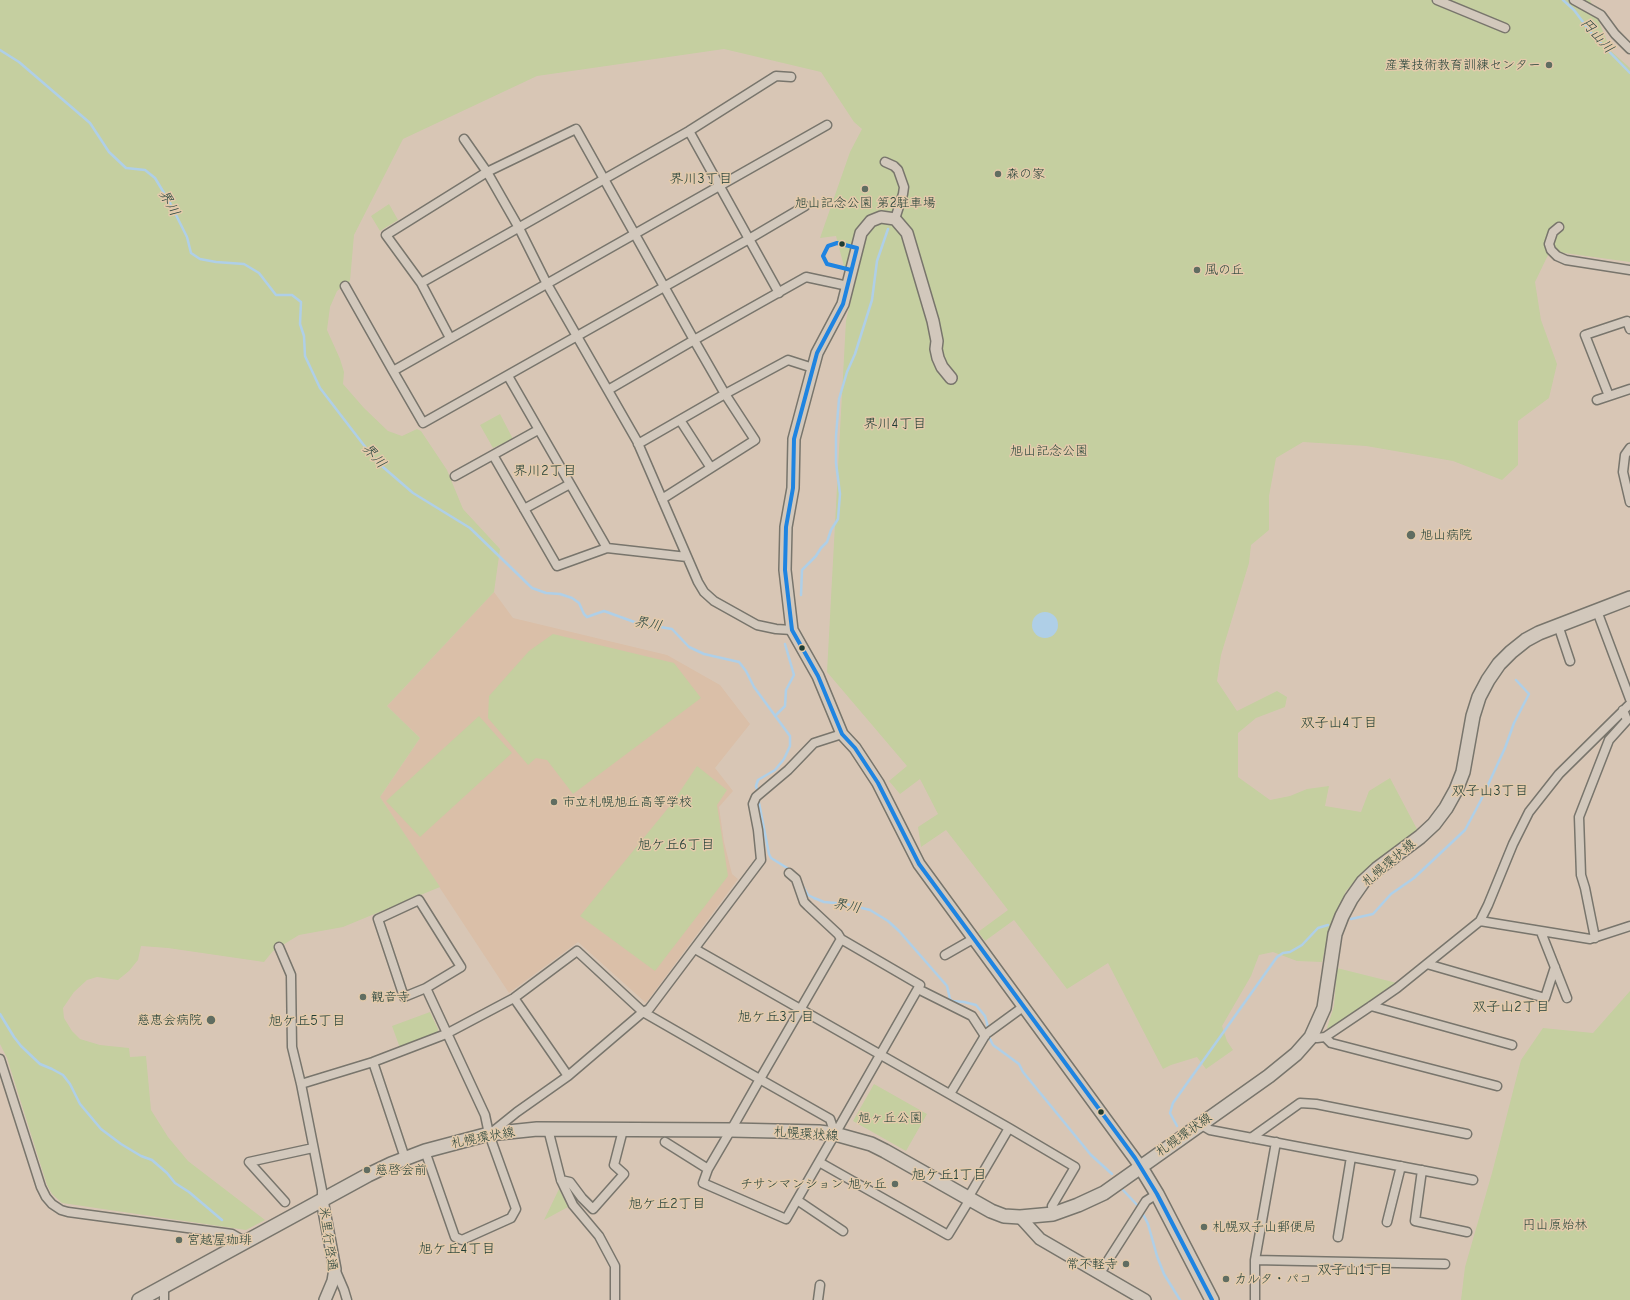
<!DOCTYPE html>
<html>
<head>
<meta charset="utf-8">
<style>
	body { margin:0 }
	canvas { display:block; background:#d8c6b5 }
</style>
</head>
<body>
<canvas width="1630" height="1300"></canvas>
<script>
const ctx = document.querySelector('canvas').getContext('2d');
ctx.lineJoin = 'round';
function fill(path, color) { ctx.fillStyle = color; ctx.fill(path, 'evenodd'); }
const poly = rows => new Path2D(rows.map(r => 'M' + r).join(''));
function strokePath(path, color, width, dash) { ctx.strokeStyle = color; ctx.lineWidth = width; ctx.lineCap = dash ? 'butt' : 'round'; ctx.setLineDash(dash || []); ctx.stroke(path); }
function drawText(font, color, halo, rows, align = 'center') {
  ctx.font = font + ' "Comic Neue","Klee One",sans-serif'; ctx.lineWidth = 3; ctx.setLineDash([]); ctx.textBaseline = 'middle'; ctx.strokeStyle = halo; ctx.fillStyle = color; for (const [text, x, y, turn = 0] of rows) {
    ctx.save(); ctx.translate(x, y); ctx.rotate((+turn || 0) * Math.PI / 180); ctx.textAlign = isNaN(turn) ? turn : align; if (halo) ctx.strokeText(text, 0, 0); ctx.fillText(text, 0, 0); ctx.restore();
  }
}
const built = poly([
	[494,592,513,618,667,655,720,685,750,724,715,768,733,791,719,807,724,842,732,874,738,879,646,1003,578,942,509,993,380,797,420,738,387,706]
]);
const green = poly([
	[0,0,1590,0,1611,51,1630,68,1630,262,1550,251,1535,282,1541,320,1557,364,1549,398,1518,421,1518,465,1502,480,1453,461,1366,446,1303,442,1276,458,1269,496,1269,530,1251,545,1249,563,1221,655,1217,681,1237,711,1277,691,1287,697,1285,707,1256,718,1238,733,1238,777,1270,800,1290,796,1307,789,1329,786,1325,806,1361,812,1369,791,1390,778,1418,831,1369,867,1346,891,1330,927,1322,962,1297,961,1273,952,1259,955,1251,976,1222,1026,1227,1041,1233,1050,1206,1069,1197,1057,1171,1065,1163,1069,1108,963,1067,989,1014,920,985,941,978,932,1008,910,946,830,921,847,918,827,938,814,920,779,900,794,889,781,907,766,827,672,846,320,852,297,836,236,820,238,850,152,862,129,854,122,821,72,724,49,537,76,403,139,354,235,350,281,337,291,330,307,327,330,340,359,344,372,343,384,364,408,388,431,402,436,417,429,421,431,447,470,463,509,500,549,494,592,387,706,420,738,380,797,440,887,343,927,299,935,273,951,264,962,168,948,141,946,138,960,129,971,118,980,97,977,87,980,74,992,63,1008,64,1018,72,1031,80,1039,100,1045,129,1048,130,1057,146,1056,151,1110,168,1137,188,1161,265,1220,246,1230,62,1203,52,1194,47,1185,7,1058,0,1044],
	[389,204,398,220,380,231,371,216],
	[500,414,513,439,493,448,480,425],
	[553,634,674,663,701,698,573,794,547,760,536,758,528,765,488,718,489,696,529,651],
	[479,716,512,753,420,837,386,801],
	[697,766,727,790,717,805,728,876,655,971,580,916,673,802],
	[1337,968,1397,983,1329,1030,1327,1028,1334,1006],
	[1630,991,1630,1300,1461,1300,1465,1267,1492,1173,1521,1060,1543,1028,1593,1033],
	[430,1012,438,1029,437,1034,400,1048,392,1026],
	[874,1084,927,1114,906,1151,853,1121],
	[559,1189,568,1207,544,1220]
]);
const water = poly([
	'1032 625a13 13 0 1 1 26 0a13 13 0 1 1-26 0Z'
]);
const stream = poly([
	[1563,0,1574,10,1592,34,1630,73],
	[0,50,19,62,90,123,109,152,126,168,145,170,155,178,170,203,187,237,191,253,200,259,216,262,244,264,259,273,276,295,292,295,301,302,300,324,304,336,305,356,320,388,376,461,413,493,470,528,532,588,546,593,560,594,572,598,579,603,584,614,587,617,604,611,637,623,672,629,689,647,704,654,739,662,746,671,754,687,790,736,790,746,784,759,775,770,758,780,756,786,757,789],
	[801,595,802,570,816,556,821,548,827,542,831,530,838,519,840,494,836,463,836,436,839,399,847,372,855,354,872,300,877,261,888,229],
	[775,716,785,706,786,690,794,675,785,644],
	[759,803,769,854,771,858,792,871],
	[802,885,808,895,814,898,824,902,846,904,870,910,888,921,899,931,947,986,950,999,952,1001,964,1002,976,1005,985,1016,988,1027],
	[1351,919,1373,914,1391,894,1414,878,1465,830,1481,800,1505,748,1514,723,1529,694,1516,680],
	[0,1014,14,1037,21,1046,40,1064,52,1069,63,1075,70,1084,80,1104,101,1129,121,1144,141,1156,152,1160,167,1173,175,1183,189,1192,222,1220],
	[989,1037,993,1045,1019,1064,1023,1072,1091,1155,1112,1174],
	[1177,1126,1170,1113,1173,1103,1277,957,1283,953,1290,952,1302,945,1318,928,1328,925],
	[1123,1190,1138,1206],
	[1142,1212,1148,1224,1157,1256,1164,1274,1180,1300]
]);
const street = poly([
	[1437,0,1505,28],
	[1574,0,1601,15,1615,34,1630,49],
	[689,131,779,293],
	[464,139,487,172,519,228,547,284,637,441,698,582,704,592,714,601,757,625,776,629,792,630],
	[885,162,894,166,898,170,904,187,903,194,895,219],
	[805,206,749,239,423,423,393,371,827,125],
	[1559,227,1553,232,1549,244,1551,250,1557,256,1566,260,1630,270],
	[421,283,689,131,776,76,791,77],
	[345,286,393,371],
	[450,338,421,283,386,235,487,172,576,129,694,340,725,394,755,440,662,499],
	[508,376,607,548,687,557],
	[608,390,694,340,806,277,848,286],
	[1609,396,1585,335,1627,321,1630,329],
	[1597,400,1630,389],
	[680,420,711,468],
	[638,444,725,394,788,360,813,368],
	[1630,448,1625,455,1623,472,1630,502],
	[493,455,557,566,607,548],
	[455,476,538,430],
	[524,509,570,484],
	[1597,611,1630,699],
	[1558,625,1570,661],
	[789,873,796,879,804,902,808,906,838,934,841,939],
	[1480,921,1488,905,1513,844,1529,812,1559,774,1630,704],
	[1541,932,1567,998],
	[1595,938,1585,888,1581,875,1579,817,1609,740,1627,720,1623,710],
	[279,947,291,975,292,1047,301,1084,322,1190,322,1200],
	[695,949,1009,1128,1075,1167,1052,1206,1053,1214],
	[945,955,973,939],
	[1427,964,1545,998,1555,967],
	[918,989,972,1016,985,1036],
	[514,998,568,1076],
	[1371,1006,1512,1045],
	[1311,1037,1317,1038,1325,1037,1371,1006,1397,988,1480,921,1590,939,1630,926],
	[1325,1037,1331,1043,1497,1086],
	[0,1059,41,1187,46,1197,52,1204,61,1210,68,1212,232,1234,246,1242],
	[373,1062,405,1158],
	[301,1084,373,1062,446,1034,514,998,577,951,643,1012,756,1077,760,1079,763,1081,830,1119,835,1134,786,1219,703,1183,708,1169,735,1123,760,1079,841,939,920,985,835,1134],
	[950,1094,986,1034,1023,1007],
	[1200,1124,1210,1130,1473,1180],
	[548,1129,561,1180,573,1205,599,1236,615,1266,615,1300],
	[491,1133,517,1112,568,1076,643,1012,649,1009,761,860,758,830,753,804,756,797,788,770,814,743,842,734],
	[1251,1138,1300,1103,1316,1104,1467,1134],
	[665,1142,708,1169],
	[425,1151,455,1237,462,1240,511,1218,516,1209,489,1134,485,1115,426,988,461,967,419,900,378,919,404,997,426,988],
	[819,1162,948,1235,970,1199],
	[1422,1170,1415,1221,1467,1232],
	[561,1180,570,1182,582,1198,593,1209,624,1174,614,1165,623,1130],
	[968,1198,1009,1128],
	[797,1200,843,1231],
	[285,1202,249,1162,313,1148],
	[1387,1222,1401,1166],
	[1338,1237,1351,1157],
	[1255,1260,1445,1264],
	[335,1269,344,1290,347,1300],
	[1100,1273,1146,1201,1157,1194],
	[164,1300,164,1286],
	[818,1300,820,1285],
	[1255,1300,1255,1260,1276,1142]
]);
const secondary = poly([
	[951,378,942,367,938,358,936,349,937,341,933,321,907,233,895,219,881,217,871,221,861,233,843,304,817,353,794,439,793,488,786,527,785,570,792,630,818,676,842,734,855,748,878,783,919,864,1140,1166],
	[322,1200,335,1269,333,1281,325,1300],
	[1020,1217,1040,1239,1145,1300]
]);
const primary = poly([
	[1140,1166,1157,1194,1212,1300],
	[139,1300,368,1175,391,1164,425,1151,489,1134,537,1129,731,1130,819,1132,835,1134,871,1144,885,1151,991,1211,1004,1216,1020,1217,1053,1214,1078,1205,1104,1193,1269,1076,1296,1054,1311,1037,1324,1008,1335,934,1342,916,1351,899,1363,882,1377,869,1420,837,1434,824,1446,808,1456,790,1463,772,1473,716,1479,697,1488,680,1499,664,1511,652,1526,640,1539,633,1630,598]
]);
const bus1 = poly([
	[851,270,827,264,823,256,828,246,837,243,857,248,843,304,817,353,794,439,793,488,786,527,785,570,792,630,818,676,842,734,855,748,878,783,919,864,1135,1158,1157,1194,1212,1300]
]);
const markers = [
	[1549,65,4,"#606d61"],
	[998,174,4,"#606d61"],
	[865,189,4,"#606d61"],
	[842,244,3.5,"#1f3d34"],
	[1197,270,4,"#606d61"],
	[1411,535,5,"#606d61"],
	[802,648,3.5,"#1f3d34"],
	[554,802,4,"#606d61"],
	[363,997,4,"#606d61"],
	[211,1020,5,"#606d61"],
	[1101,1112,3.5,"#1f3d34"],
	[367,1170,4,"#606d61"],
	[895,1184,4,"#606d61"],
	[1204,1227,4,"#606d61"],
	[179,1240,4,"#606d61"],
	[1126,1264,4,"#606d61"],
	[1226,1279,4,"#606d61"]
];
const poiNames = [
	["産業技術教育訓練センター",1541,65,"right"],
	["森の家",1006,174],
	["旭山記念公園 第2駐車場",865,203,"center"],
	["風の丘",1205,270],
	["旭山病院",1420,535],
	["市立札幌旭丘高等学校",562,802],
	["観音寺",371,997],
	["慈恵会病院",202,1020,"right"],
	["慈啓会前",375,1170],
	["チサンマンション 旭ヶ丘",887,1184,"right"],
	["札幌双子山郵便局",1212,1227],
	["宮越屋珈琲",187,1240],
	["常不軽寺",1118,1264,"right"],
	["カルタ・パコ",1234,1279]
];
const parkNames = [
	["旭山記念公園",1049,451],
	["旭ヶ丘公園",890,1118],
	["円山原始林",1555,1225]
];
const streetNames = [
	["札幌環状線",1389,863,-40],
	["札幌環状線",806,1134,4],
	["札幌環状線",1184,1135,-35],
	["札幌環状線",483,1138,-11],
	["米里行啓通",328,1239,82]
];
const waterNames = [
	["円山川",1597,36,48],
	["界川",169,203,61],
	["界川",374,456,48],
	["界川",648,624,12],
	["界川",847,906,11]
];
const neighbourhoodNames = [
	["界川3丁目",701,179],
	["界川4丁目",895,424],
	["界川2丁目",545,471],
	["双子山4丁目",1339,723],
	["双子山3丁目",1490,791],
	["旭ケ丘6丁目",676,845],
	["双子山2丁目",1511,1007],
	["旭ケ丘3丁目",776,1017],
	["旭ケ丘5丁目",307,1021],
	["旭ケ丘1丁目",949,1175],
	["旭ケ丘2丁目",667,1204],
	["旭ケ丘4丁目",457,1249],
	["双子山1丁目",1355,1270]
];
fill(built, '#dabfa8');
fill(green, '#c5cfa0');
fill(water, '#afcfe7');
strokePath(stream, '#afcfe7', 2.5);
strokePath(street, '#78756c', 11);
strokePath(secondary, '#78756c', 14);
strokePath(primary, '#78756c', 16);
strokePath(street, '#d2c8bc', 8);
strokePath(secondary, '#d2c8bc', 11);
strokePath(primary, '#d2c8bc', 13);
strokePath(bus1, '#1e84e1', 4);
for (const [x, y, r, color] of markers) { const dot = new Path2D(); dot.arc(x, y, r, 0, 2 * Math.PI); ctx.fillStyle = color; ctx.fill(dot); strokePath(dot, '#e3caab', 1.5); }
drawText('13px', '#1f3d34', '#e3caab', poiNames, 'left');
drawText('13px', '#274539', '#e3caab', parkNames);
drawText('13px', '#1f3d34', '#e3caab', streetNames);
drawText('italic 14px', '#25443e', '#e3caab', waterNames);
drawText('14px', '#1f3d34', '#e3caab', neighbourhoodNames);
</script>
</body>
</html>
